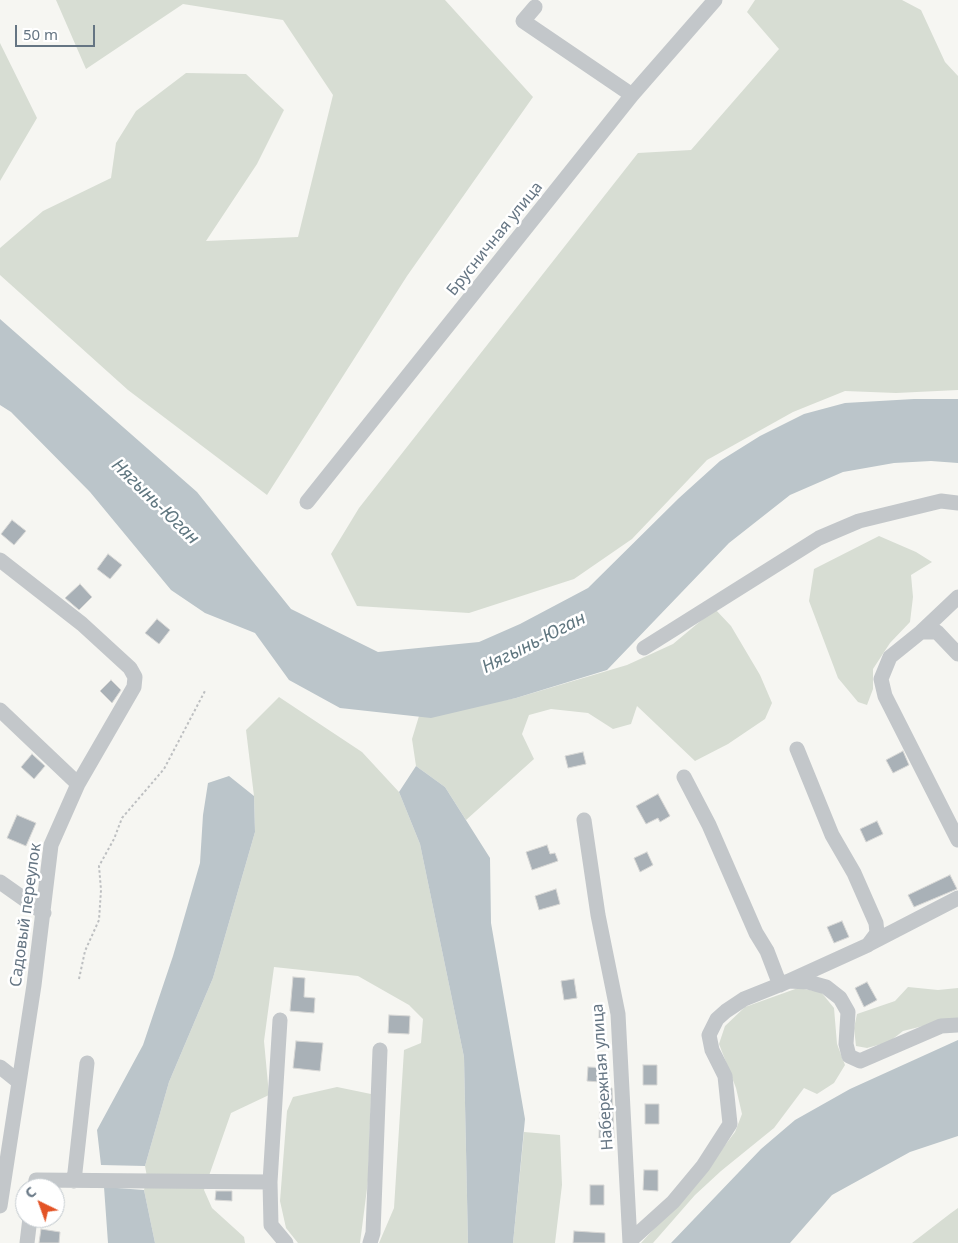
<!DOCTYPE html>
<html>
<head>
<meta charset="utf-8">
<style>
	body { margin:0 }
	#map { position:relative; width:958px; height:1243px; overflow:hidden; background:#f6f6f2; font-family:"Noto Sans",sans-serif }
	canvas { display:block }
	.north { position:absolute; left:15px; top:1178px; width:50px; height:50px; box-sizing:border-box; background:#fff; border:1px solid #c1c8cd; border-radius:50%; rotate:318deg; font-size:14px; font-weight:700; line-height:20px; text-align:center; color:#657583 }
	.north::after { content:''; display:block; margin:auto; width:18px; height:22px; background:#e35325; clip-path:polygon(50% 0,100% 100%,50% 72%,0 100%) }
	.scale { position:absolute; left:15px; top:25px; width:80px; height:22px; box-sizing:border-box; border:2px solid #657583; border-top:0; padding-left:6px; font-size:15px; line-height:18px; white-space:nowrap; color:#657583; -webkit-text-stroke:4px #fff; paint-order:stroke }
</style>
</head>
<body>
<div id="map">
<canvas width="958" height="1243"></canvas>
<div class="north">С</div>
<div class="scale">50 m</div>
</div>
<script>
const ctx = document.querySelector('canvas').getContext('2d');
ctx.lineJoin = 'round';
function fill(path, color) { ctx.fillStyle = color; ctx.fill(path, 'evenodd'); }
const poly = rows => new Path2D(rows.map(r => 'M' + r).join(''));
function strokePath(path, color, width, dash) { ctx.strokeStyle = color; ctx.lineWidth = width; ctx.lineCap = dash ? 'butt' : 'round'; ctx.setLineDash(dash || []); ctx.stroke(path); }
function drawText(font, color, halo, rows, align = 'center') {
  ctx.font = font + ' "Noto Sans",sans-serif'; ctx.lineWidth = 5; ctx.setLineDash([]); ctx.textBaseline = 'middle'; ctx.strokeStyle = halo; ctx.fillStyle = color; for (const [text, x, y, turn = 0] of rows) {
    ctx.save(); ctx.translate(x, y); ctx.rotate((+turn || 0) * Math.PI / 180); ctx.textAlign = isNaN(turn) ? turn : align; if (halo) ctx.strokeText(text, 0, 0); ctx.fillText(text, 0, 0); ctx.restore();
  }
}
const green = poly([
	[56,0,445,0,533,97,407,276,267,495,128,390,0,275,0,248,43,211,111,178,116,143,136,111,186,73,246,74,284,110,257,164,206,241,298,237,333,95,283,20,183,4,86,69],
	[755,0,902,0,921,10,945,62,958,76,958,390,896,393,845,391,793,412,707,460,632,539,574,579,469,613,357,606,331,554,359,508,638,153,691,150,779,49,747,12],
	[0,43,37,118,0,181],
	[879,536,916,552,932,562,911,575,913,597,910,622,890,643,873,669,873,689,867,705,858,702,838,678,809,601,814,569],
	[715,609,731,626,760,675,772,703,765,719,728,744,695,761,637,706,631,724,613,729,588,713,551,709,529,715,522,734,534,759,466,820,445,787,416,766,412,739,419,716,516,698,627,665,673,644],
	[279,697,362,752,399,792,420,844,464,1057,468,1243,379,1243,394,1208,404,1050,421,1043,423,1019,409,1005,358,976,274,967,264,1041,269,1095,231,1113,204,1190,212,1208,244,1237,245,1243,155,1243,144,1190,147,1177,145,1166,169,1082,213,978,255,832,254,796,246,730],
	[908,987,938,990,958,988,958,1020,951,1019,903,1031,889,1042,867,1048,856,1046,854,1028,857,1014,895,1001],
	[798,988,821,992,834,1008,837,1044,845,1065,834,1083,817,1094,804,1088,774,1128,721,1171,695,1195,653,1243,641,1243,700,1178,735,1132,742,1114,736,1088,719,1044,725,1026,745,1007],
	[337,1087,371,1094,368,1181,360,1243,298,1243,286,1228,280,1201,287,1111,293,1097],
	[524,1132,560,1135,562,1185,555,1243,513,1243],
	[958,1208,958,1243,912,1243,951,1213]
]);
const water = poly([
	[0,319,197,492,291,609,378,652,479,642,520,624,588,588,679,498,720,461,760,436,804,414,845,403,914,399,958,399,958,463,931,461,894,463,843,472,790,495,729,543,607,670,516,698,431,718,340,708,289,680,255,633,205,613,171,590,90,492,11,412,0,405],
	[416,766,445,787,490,858,491,923,525,1119,513,1243,468,1243,464,1057,420,844,399,792],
	[229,776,254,796,255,832,213,978,169,1082,145,1166,101,1165,97,1130,143,1045,173,956,200,863,203,815,208,783],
	[958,1040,958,1136,910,1152,832,1195,790,1243,671,1243,761,1149,795,1120,850,1089],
	[104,1187,144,1190,155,1243,108,1243]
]);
const building = poly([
	[12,520,26,531,14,545,1,534,12,520],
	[108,554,122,565,110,579,97,569,108,554],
	[80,584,92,597,79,610,65,598,80,584],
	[157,619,170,630,159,644,145,633,157,619],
	[111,680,121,690,112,703,100,691,111,680],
	[903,751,909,765,893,773,886,760,903,751],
	[583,752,586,764,568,768,565,756,583,752],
	[32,754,45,766,34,779,21,767,32,754],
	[658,794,670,816,660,822,658,818,646,824,636,806,658,794],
	[17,815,36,823,26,846,7,838,17,815],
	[877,821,883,834,866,842,860,829,877,821],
	[547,845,550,854,555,853,558,861,532,870,526,852,547,845],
	[647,852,653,865,640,872,634,858,647,852],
	[950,875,957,889,914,907,908,895,950,875],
	[556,889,560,904,539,910,535,896,556,889],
	[842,921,849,937,834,943,827,927,842,921],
	[293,977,305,978,304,997,315,998,314,1013,290,1011,293,977],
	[574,979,577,998,564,1000,561,981,574,979],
	[867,982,877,1000,864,1007,855,988,867,982],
	[389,1015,410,1016,409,1034,388,1033,389,1015],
	[296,1041,323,1043,320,1071,293,1068,296,1041],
	[643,1065,657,1065,657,1085,643,1085,643,1065],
	[588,1067,609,1068,609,1088,612,1088,614,1138,599,1138,600,1082,587,1081,588,1067],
	[645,1104,659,1104,659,1124,645,1124,645,1104],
	[644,1170,658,1170,658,1191,643,1190,644,1170],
	[590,1185,604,1185,604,1205,590,1205,590,1185],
	[216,1191,232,1191,232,1201,215,1200,216,1191],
	[41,1229,60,1232,59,1243,39,1243,41,1229],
	[574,1231,605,1233,605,1243,573,1243,574,1231]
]);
const path = poly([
	[79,979,85,951,99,920,101,890,99,866,114,839,122,818,164,769,206,689]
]);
const minor = poly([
	[535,7,523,21,632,95],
	[307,502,632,95,715,0],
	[0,560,82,624,130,668,135,677,134,687,78,784,51,845,34,985,0,1206],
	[921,632,958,597],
	[644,648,819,538,859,521,941,501,958,503],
	[958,654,937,632,921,632,890,657,881,679,885,696,958,840],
	[0,710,78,784],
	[684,777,709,825,756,933,767,951,780,985,868,945,877,933,876,923,854,873,832,835,797,749],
	[584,820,598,915,618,1014,630,1243],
	[0,882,44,913],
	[869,944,958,898],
	[0,1067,19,1082],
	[74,1181,87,1063],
	[270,1182,271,1225,286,1243],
	[35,1188,36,1180,270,1182,280,1020],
	[631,1240,673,1202,703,1166,730,1124,725,1076,712,1050,709,1035,717,1019,726,1011,744,999,789,981,808,982,826,987,840,998,848,1012,846,1044,849,1056,860,1061,941,1026,958,1025],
	[27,1243,30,1218],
	[370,1243,373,1233,380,1050]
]);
const streetNames = [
	["Брусничная улица",495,239,-51],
	["Садовый переулок",26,915,-82],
	["Набережная улица",603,1077,-94]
];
const waterNames = [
	["Нягынь-Юган",155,502,44],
	["Нягынь-Юган",534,643,-27]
];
fill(green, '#d7ddd3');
fill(water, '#bbc5ca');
fill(building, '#a9b1b7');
strokePath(building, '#d7d7d5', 1);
strokePath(path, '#bdbfc1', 2, [2.5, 2.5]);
strokePath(minor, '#c3c7ca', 15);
drawText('16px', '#657583', '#fff', streetNames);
drawText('italic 18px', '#607780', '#fff', waterNames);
</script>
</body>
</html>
